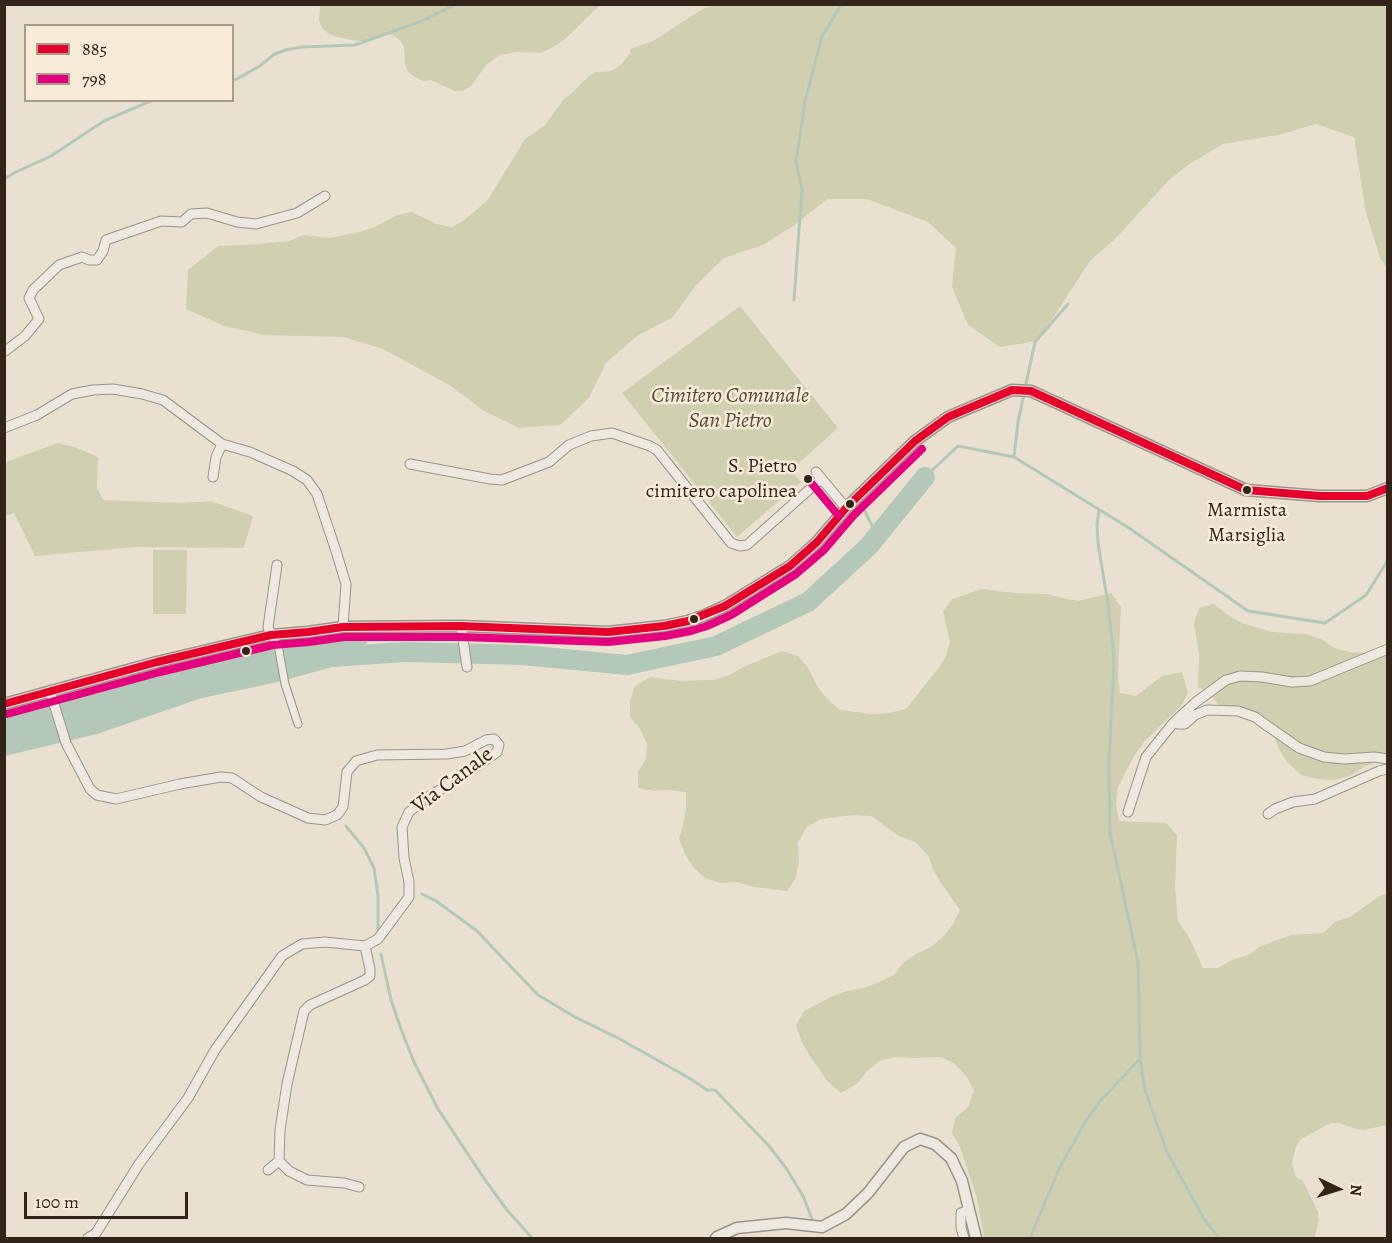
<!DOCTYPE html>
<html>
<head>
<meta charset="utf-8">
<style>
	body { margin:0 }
	#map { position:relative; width:1392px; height:1243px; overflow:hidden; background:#eae0d0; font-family:Alegreya,serif }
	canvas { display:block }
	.frame { position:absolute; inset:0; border:6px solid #332419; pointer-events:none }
	.legend { position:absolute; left:24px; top:24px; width:210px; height:78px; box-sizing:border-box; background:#f8ecd9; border:2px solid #a99c8c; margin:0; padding:8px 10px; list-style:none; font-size:18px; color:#332419 }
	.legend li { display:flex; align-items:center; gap:12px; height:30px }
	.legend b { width:30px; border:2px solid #a99c8c }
	.north { position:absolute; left:1308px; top:1159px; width:60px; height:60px; -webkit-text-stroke:4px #f8ecd9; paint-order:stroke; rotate:94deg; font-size:16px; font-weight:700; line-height:24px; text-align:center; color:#332419 }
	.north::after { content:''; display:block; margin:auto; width:21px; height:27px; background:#332419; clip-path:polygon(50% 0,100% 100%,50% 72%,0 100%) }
	.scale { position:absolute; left:24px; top:1192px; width:164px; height:27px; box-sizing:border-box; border:3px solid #332419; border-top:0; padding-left:8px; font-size:18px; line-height:21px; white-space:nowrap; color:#332419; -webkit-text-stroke:4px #f8ecd9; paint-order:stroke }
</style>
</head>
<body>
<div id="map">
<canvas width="1392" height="1243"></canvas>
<div class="frame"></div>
<ul class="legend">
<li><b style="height:8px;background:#e4002b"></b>885</li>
<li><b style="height:8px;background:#e5007d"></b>798</li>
</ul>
<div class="north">N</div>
<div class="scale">100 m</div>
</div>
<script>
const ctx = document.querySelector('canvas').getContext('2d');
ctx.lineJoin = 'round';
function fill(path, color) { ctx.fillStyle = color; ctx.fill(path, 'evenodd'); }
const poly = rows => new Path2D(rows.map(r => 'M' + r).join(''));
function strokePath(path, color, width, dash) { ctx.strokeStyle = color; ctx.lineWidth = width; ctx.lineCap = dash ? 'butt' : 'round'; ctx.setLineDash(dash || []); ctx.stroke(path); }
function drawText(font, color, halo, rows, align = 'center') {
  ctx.font = font + ' Alegreya,serif'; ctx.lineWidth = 5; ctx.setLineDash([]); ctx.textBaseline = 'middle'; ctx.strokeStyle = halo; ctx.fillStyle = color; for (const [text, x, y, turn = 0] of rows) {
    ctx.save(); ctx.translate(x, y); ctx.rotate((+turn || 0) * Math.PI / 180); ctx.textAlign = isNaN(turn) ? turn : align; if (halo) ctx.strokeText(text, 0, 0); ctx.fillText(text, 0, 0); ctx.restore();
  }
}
const green = poly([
	[320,5,320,4,600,5,564,40,550,49,541,53,516,52,500,55,487,64,471,86,463,91,455,91,431,80,423,81,415,77,408,72,405,64,404,47,400,40,393,35,385,33,377,36,370,41,362,42,338,37,329,34,323,29,319,21],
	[713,5,1387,5,1387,268,1380,258,1366,213,1354,137,1316,124,1278,135,1223,144,1188,165,1167,182,1116,238,1090,261,1038,341,1000,347,968,325,952,287,956,248,928,222,867,199,827,199,796,224,763,245,724,258,696,285,673,317,637,336,606,363,589,398,560,425,519,428,484,411,451,386,383,349,343,337,264,335,224,326,186,309,188,270,218,246,257,244,289,241,304,235,329,238,360,232,375,227,397,215,412,212,437,224,452,227,463,221,487,201,525,139,545,125,564,99,571,94,588,77,596,72,611,71,619,66,625,60,630,53,630,49,653,41,701,10],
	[740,306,838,428,791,470,801,482,737,537,622,393],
	[58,443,75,447,98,457,97,487,103,500,182,503,211,501,253,516,244,548,136,547,35,556,14,513,5,516,5,467,8,461],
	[153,550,187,550,186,614,153,614],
	[982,589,1015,593,1047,594,1063,598,1078,601,1111,593,1121,607,1118,675,1120,693,1136,696,1162,676,1182,672,1188,693,1182,705,1145,741,1134,756,1118,787,1116,804,1119,821,1166,823,1177,835,1175,887,1178,921,1189,937,1203,968,1218,968,1232,960,1248,955,1261,946,1291,935,1323,933,1335,922,1350,917,1378,897,1387,893,1387,1125,1364,1130,1356,1129,1339,1123,1331,1123,1301,1139,1296,1146,1292,1163,1296,1177,1303,1181,1318,1212,1319,1221,1314,1238,984,1238,977,1198,960,1147,952,1133,955,1118,968,1107,974,1091,967,1077,955,1064,941,1057,914,1058,897,1057,881,1060,867,1071,857,1084,841,1093,828,1082,809,1055,801,1040,796,1025,804,1011,833,996,847,991,864,988,879,982,894,975,903,963,916,954,931,947,944,936,953,924,960,910,941,883,933,869,928,855,915,842,899,836,871,816,855,815,821,819,807,827,798,842,799,861,796,878,787,891,754,887,737,882,721,883,705,878,693,867,685,854,679,839,683,825,686,809,686,792,670,790,654,791,638,788,638,772,646,759,647,744,640,729,630,717,630,701,635,686,650,677,681,681,712,680,728,676,743,667,782,651,798,656,809,669,816,684,827,699,840,710,873,714,889,713,906,709,936,671,945,658,950,642,943,611,952,599],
	[1214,604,1228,615,1242,623,1272,632,1306,634,1321,639,1335,648,1350,652,1387,654,1387,758,1366,766,1350,776,1334,780,1317,779,1301,775,1288,763,1279,749,1267,719,1251,712,1235,714,1220,706,1208,693,1198,687,1199,655,1194,623,1199,608]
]);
const water = poly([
	[373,634,354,661,278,682,202,698,97,734,5,756,5,713,119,681,229,657,308,643]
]);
const stream = poly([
	[232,80,237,79,260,66,273,55,285,50,303,47,355,45,422,21,456,4],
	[4,179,16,172,51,156,104,121,153,100],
	[794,300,802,189,796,162,805,101,822,36,842,4],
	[1025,388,1035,342,1068,304],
	[1014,457,1018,422,1024,394],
	[925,477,958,446,1014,457,1129,528,1248,611,1325,623,1366,595,1388,560],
	[861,503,877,536],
	[1099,510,1097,525,1098,543,1108,604,1114,659,1109,763,1110,833,1138,962,1140,1059,1145,1090,1167,1152,1204,1219,1219,1238],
	[346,826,364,848,374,868,378,895,378,930],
	[422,894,436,901,476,930,538,995,575,1017,618,1038,689,1078,707,1090,715,1090,769,1146,786,1168,803,1196,812,1219],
	[381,954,391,1000,401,1029,414,1062,438,1109,483,1177,507,1210,532,1238],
	[1030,1238,1060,1167,1085,1122,1101,1100,1140,1059]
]);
const river = poly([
	[332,657,404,652,523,655,627,665,716,646,808,602,868,547,925,477]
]);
const pedestrian = poly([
	[271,635,278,645,285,684,298,724]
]);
const minor = poly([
	[4,352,25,336,39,319,29,298,33,290,59,265,82,257,89,260,97,260,103,251,106,240,161,221,182,222,191,214,207,213,237,222,256,224,297,213,325,196],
	[4,428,37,415,72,394,93,390,113,389,142,394,163,400,222,444,250,452,293,471,307,480,317,494,336,551,346,584,343,627],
	[410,464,490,479,502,480,549,462,569,445,591,436,612,433,650,446,657,450,731,543,740,546,747,545,821,479],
	[816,472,846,508],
	[213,477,216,457,222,444],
	[461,626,467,667],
	[271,635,268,627,277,565],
	[50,691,66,743,90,789,97,795,116,799,180,784,221,777,232,778,261,797,308,818,325,820,337,815,343,807,347,772,356,761,377,755,447,754,465,751,486,740,494,739,499,745,497,752,467,773,425,799,409,812,402,827,404,858,409,882,409,897,378,939,365,946,325,942,302,944,282,956,215,1050,188,1098,139,1164,96,1233,88,1238],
	[1174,722,1178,724,1185,724,1195,715,1207,710,1238,711,1255,717,1266,725,1299,748,1324,757,1344,759,1374,757,1388,759],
	[1128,812,1146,757,1174,722,1196,702,1226,680,1240,676,1262,677,1292,682,1310,681,1388,649],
	[1268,814,1275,809,1293,802,1315,799,1379,771,1388,769],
	[279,1161,289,1171,307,1180,344,1183,359,1187],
	[268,1170,279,1161,280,1130,287,1084,304,1011,310,1005,365,980,370,976,370,969,365,946],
	[964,1238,961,1228,961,1213,969,1210]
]);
const tertiary = poly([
	[4,704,157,662,271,635,308,632,343,627,461,626,608,632,664,626,688,621,703,616,725,606,790,566,817,542,846,508,915,441,948,417,1012,390,1031,391,1246,490,1320,496,1367,496,1388,488],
	[716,1238,717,1237,737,1228,786,1223,822,1227,846,1214,868,1193,904,1147,920,1139,935,1144,951,1158,962,1181,976,1238]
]);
const bus1 = poly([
	[4,704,157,662,271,635,308,632,343,627,461,626,608,632,664,626,688,621,725,606,790,566,817,542,846,508,915,441,948,417,1012,390,1031,391,1246,490,1320,496,1367,496,1388,488]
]);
const bus2 = poly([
	[808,479,838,515],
	[7,714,160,672,273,645,309,642,344,637,461,637,608,642,665,636,691,631,707,626,731,615,796,574,824,550,854,515,922,449]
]);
const markers = [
	[808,479,5,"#332419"],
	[1247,490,5,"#332419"],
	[850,504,5,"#332419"],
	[694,619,5,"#332419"],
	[246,651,5,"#332419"]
];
const busNames = [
	["S. Pietro",797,467],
	["cimitero capolinea",797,492],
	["Marmista",1247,511,"center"],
	["Marsiglia",1247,536,"center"]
];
const parkNames = [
	["Cimitero Comunale",730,397],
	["San Pietro",730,422]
];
const streetNames = [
	["Via Canale",453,781,-37]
];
fill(green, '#d0d0b0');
fill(water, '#b4c8ba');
strokePath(stream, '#b4c8ba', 3);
strokePath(river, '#b4c8ba', 20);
strokePath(pedestrian, '#9b9388', 9);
strokePath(minor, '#9b9388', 11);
strokePath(tertiary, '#9b9388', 13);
strokePath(pedestrian, '#ede8e0', 7);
strokePath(minor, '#ede8e0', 9);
strokePath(tertiary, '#ede8e0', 10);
strokePath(bus1, '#e4002b', 8);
strokePath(bus2, '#e5007d', 8);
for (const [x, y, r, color] of markers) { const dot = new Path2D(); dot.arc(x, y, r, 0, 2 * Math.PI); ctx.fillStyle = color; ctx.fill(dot); strokePath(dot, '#f8ecd9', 2); }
drawText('20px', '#332419', '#f8ecd9', busNames, 'right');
drawText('italic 22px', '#554c38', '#f8ecd9', parkNames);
drawText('22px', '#332419', '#f8ecd9', streetNames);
</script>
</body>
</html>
